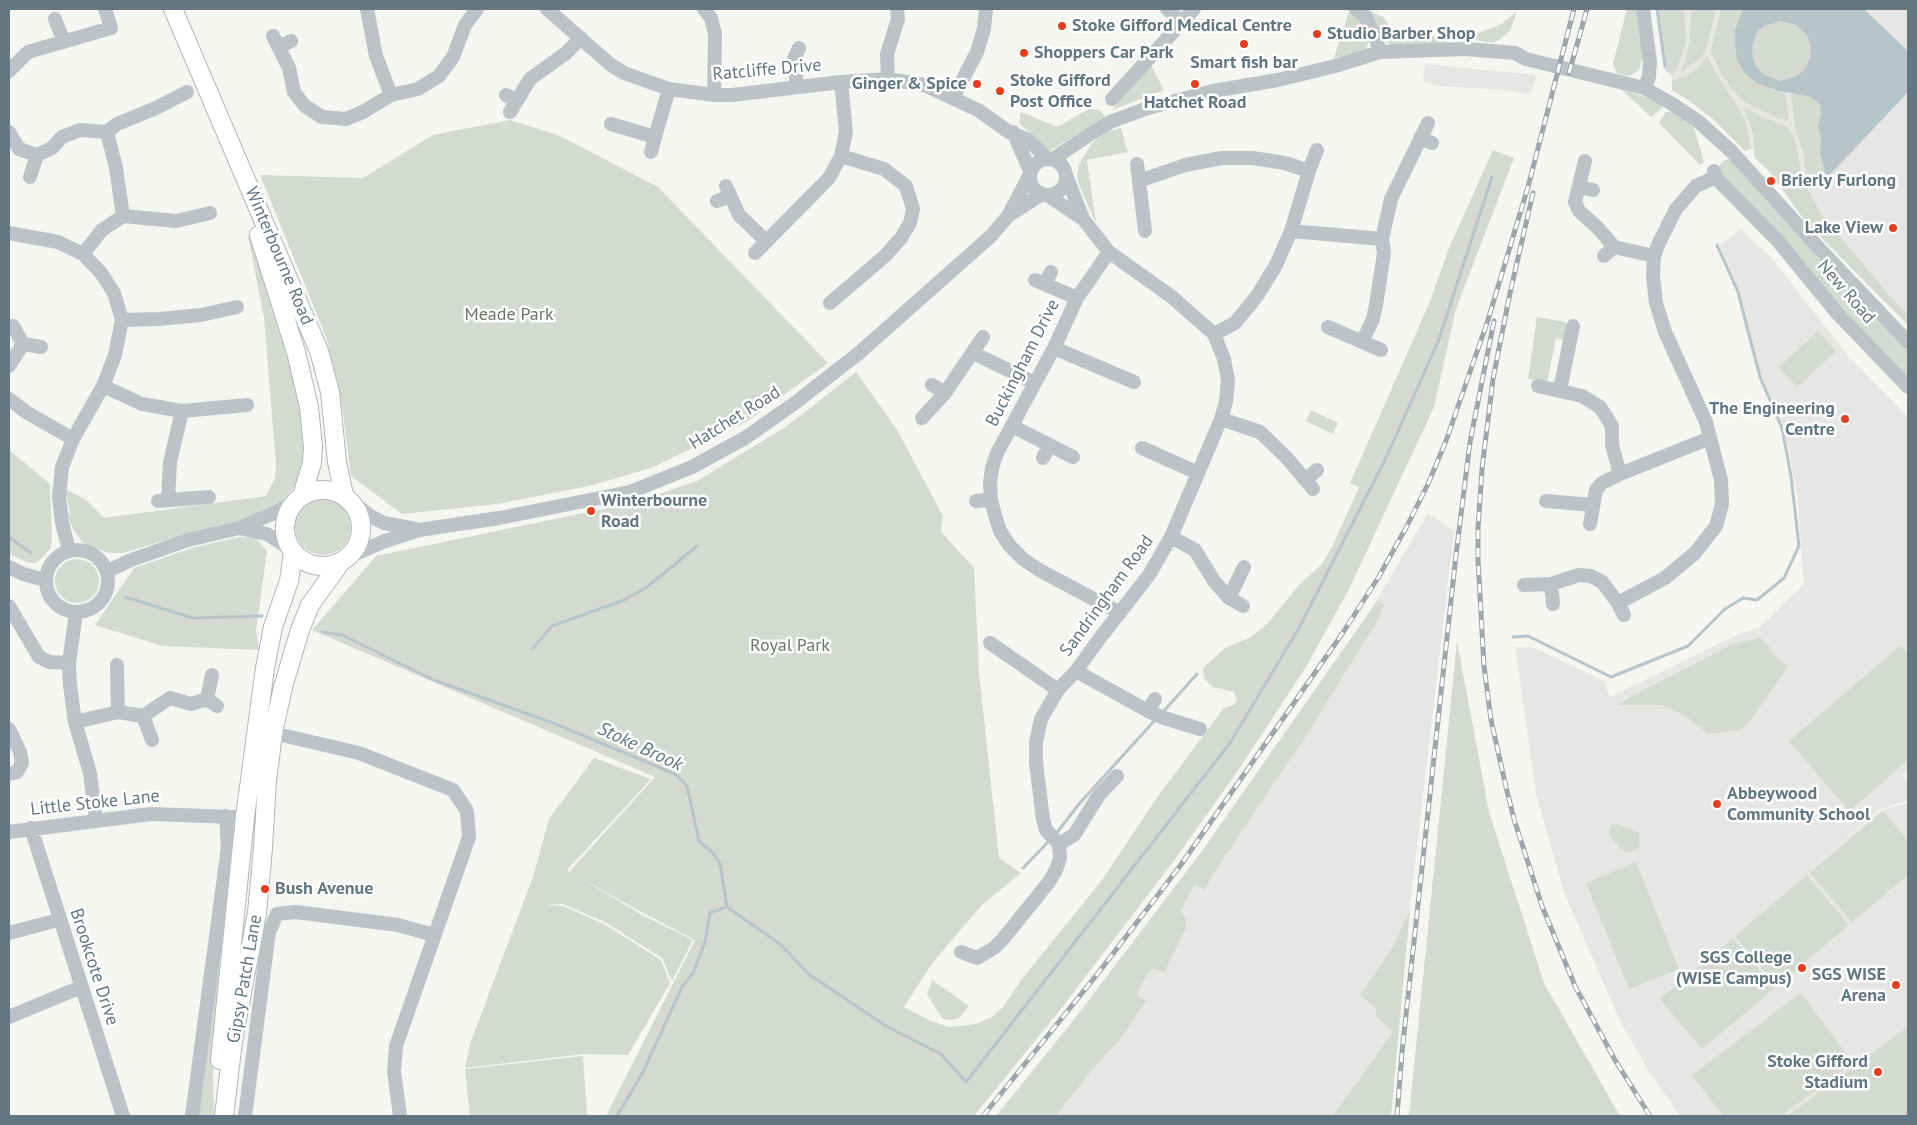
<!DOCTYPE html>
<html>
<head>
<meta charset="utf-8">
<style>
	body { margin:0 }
	#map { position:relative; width:1917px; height:1125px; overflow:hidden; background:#f5f5f1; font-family:"PT Sans",sans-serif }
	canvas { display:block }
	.frame { position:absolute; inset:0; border:10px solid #637783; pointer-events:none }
</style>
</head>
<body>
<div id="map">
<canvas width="1917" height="1125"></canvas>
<div class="frame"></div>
</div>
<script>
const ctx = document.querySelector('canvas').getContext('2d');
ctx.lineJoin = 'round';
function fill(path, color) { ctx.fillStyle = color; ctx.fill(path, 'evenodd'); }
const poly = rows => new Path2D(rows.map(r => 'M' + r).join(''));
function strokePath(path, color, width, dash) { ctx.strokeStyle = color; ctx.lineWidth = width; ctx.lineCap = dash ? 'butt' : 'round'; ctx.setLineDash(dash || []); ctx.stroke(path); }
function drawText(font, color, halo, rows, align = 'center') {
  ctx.font = font + ' "PT Sans",sans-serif'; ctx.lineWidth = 5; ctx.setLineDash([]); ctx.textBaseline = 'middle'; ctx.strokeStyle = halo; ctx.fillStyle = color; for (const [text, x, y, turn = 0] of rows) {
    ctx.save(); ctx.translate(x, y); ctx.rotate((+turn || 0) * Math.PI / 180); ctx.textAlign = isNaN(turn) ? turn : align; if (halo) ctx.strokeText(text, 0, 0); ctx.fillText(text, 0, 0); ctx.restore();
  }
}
const built = poly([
	[1658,9,1908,9,1908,325,1805,221,1769,171,1754,157,1754,150,1750,149,1745,151,1714,120,1691,102,1672,90,1672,75,1666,71],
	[1425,64,1536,75,1530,95,1506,90,1440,86,1423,82],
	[1741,229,1773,260,1849,357,1908,417,1908,770,1903,775,1908,782,1908,800,1879,810,1805,873,1881,810,1908,803,1908,1116,1680,1116,1650,1073,1625,1030,1634,1022,1624,1030,1564,892,1536,794,1515,647,1535,648,1604,681,1610,697,1734,636,1760,627,1804,584,1797,494,1784,427,1761,376,1739,292,1719,245],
	[1428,513,1454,531,1393,1052,1388,1116,1001,1116,1170,905,1354,639]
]);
const green = poly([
	[1365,9,1383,17,1391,27,1441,38,1453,37,1445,44,1393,47,1382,39],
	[1627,9,1638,9,1644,53,1639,70,1630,76,1617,74,1613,64],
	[1658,9,1684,9,1686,42,1678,66,1672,75,1666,71],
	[1691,9,1716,9,1706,49,1701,58,1680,73,1686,59,1690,39],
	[1721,9,1743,9,1735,30,1735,45,1770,89,1785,93,1789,120,1777,118,1746,103,1732,90,1720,71,1711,51],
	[1349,11,1360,20,1369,41,1366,49,1359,52,1334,58],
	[1517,11,1510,31,1497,41,1492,43,1462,38,1493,28,1503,23],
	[1780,21,1796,25,1807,35,1810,44,1811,56,1805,69,1797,76,1780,81,1763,74,1755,65,1752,53,1753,43,1757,33,1764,26],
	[1707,56,1715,71,1745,119,1750,145,1750,149,1745,151,1714,120,1691,102,1672,90,1672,80,1684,77,1697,69],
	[1151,65,1164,90,1112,110],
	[1621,89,1660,102,1662,108,1651,117],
	[1791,94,1800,94,1809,96,1820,104,1821,113,1818,127,1821,137,1820,154,1827,178,1818,188,1812,188,1806,176,1804,156,1795,127],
	[1744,107,1758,115,1786,126,1794,135,1801,171,1807,188,1821,214,1889,295,1908,315,1908,325,1805,221,1769,171,1754,157,1754,137],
	[1089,109,1100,110,1105,117,1050,151,1019,123,1021,112,1057,127],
	[1673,111,1694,128,1704,162,1700,165,1659,123,1666,112],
	[510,120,558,135,658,187,828,363,746,422,651,468,589,486,497,504,402,514,351,476,342,406,326,337,260,175,363,178,433,135],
	[1121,128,1128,152,1087,160,1096,223,1079,185,1077,175,1079,164,1092,143,1106,132],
	[1493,150,1514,158,1456,309,1434,407,1349,589,1306,667,1237,772,1176,858,1060,1010,974,1116,606,1116,695,940,643,913,579,877,642,915,693,940,672,981,662,958,605,922,563,904,547,905,563,906,604,924,661,960,670,983,628,1055,584,1054,465,1068,470,1044,533,877,549,819,594,758,651,779,567,870,569,872,655,777,312,630,376,556,632,503,697,481,787,426,856,372,896,428,943,516,941,532,974,568,979,672,999,858,1021,873,982,905,933,962,904,1007,931,1021,949,1027,976,1024,992,1017,1003,1007,1022,979,1102,880,1156,799,1224,708,1234,705,1237,700,1234,692,1213,687,1204,678,1203,668,1225,648,1251,637,1267,624,1300,584,1322,564,1333,545,1359,487,1350,483,1429,304,1449,248],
	[1727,159,1732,160,1765,200,1864,307,1908,351,1908,382,1719,172,1720,164],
	[252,234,299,390,306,445,301,474,297,484,285,498,269,510,248,520,172,538,123,553,109,553,83,543,73,529,67,515,70,513,65,489,85,499,104,518,266,496,275,478,276,464,264,318,248,236],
	[1537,317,1565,322,1568,330,1565,340,1556,338,1547,382,1528,379],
	[1818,331,1836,351,1797,387,1779,367],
	[1311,410,1338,423,1333,434,1306,421],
	[9,450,50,484,52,541,50,549,37,563,29,563,9,554],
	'295 527a28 28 0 1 1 56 0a28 28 0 1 1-56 0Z',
	[240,537,256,538,267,551,256,630,259,650,162,646,95,625,134,568,195,547],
	'55 581a22 22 0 1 1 44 0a22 22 0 1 1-44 0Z',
	[1377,601,1384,604,1376,623,1306,736,1217,868,1204,890,1194,885,1181,911,1186,919,1186,928,1165,971,1163,972,1153,969,1148,973,1137,993,1138,996,1146,1001,1120,1039,1091,1071,1056,1116,996,1116,1072,1022,1202,851],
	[1760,638,1768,645,1774,655,1788,666,1751,720,1741,730,1709,734,1684,715,1662,705,1618,705,1632,696,1735,643],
	[1457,641,1489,812,1544,983,1620,1116,1409,1116],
	[1901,645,1908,653,1908,760,1849,811,1789,741],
	[1883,811,1908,841,1908,875,1852,922,1810,873],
	[1618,824,1639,833,1640,847,1631,852,1622,851,1609,834,1611,825],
	[1636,862,1679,969,1629,989,1586,883],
	[1807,875,1849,925,1777,986,1735,936],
	[1410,910,1391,1116,1333,1116,1393,1032,1375,1015,1377,1009,1360,995,1391,950],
	[1733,938,1775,988,1702,1049,1660,999],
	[223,967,214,1037,213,1074,214,1116,196,1116,216,970],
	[932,980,969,1006,959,1018,951,1020,943,1019,927,995],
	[1801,993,1853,1063,1781,1116,1723,1116,1692,1075],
	[1908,1027,1908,1116,1787,1116],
	[583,1056,587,1116,470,1116,465,1069]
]);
const water = poly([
	[1743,9,1864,9,1908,51,1908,92,1827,178,1820,154,1821,137,1818,127,1821,113,1820,104,1809,96,1778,91,1755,82,1744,72,1737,60,1735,45,1735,30],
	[1780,21,1796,25,1807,35,1810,44,1811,55,1805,69,1797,76,1780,81,1763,74,1755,65,1752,52,1753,43,1757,33,1764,26]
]);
const stream = poly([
	[1657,9,1665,66],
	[9,537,31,553],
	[125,597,193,618,262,616],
	[322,632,342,635,434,680,553,723,675,774,687,786,699,841,712,852,720,863,727,907,780,944,810,975,886,1026,941,1054,966,1082,1230,743,1299,628,1385,460,1438,342,1492,177],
	[1513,637,1528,636,1611,677,1688,646,1725,609,1743,598,1757,600,1784,578,1799,546,1791,476,1782,428,1760,377,1738,292,1717,245],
	[533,648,552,626,624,600,647,587,697,546],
	[1162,713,1197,674],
	[1055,835,1079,804,1156,719],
	[1023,868,1051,839],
	[617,1116,643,1072,682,987,693,973,705,942,710,913,727,907]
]);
const minor = poly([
	[367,9,376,56,391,95],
	[547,9,611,65,624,73,669,89,714,95,732,95,841,82,888,79,924,85,978,110,1009,132,1028,140,1047,158],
	[704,9,711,18,715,34,714,95],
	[1167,9,1182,22],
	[1356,9,1365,16,1375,36,1380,52],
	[1643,9,1650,62,1649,77,1644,88],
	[55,19,64,42],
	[273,36,289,68,294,92,305,106,322,117,346,119,363,112,391,95,418,89,439,76,453,57,465,25,477,9],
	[279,47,291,41],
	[9,71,28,52,111,28,105,9],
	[888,79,887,54,898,19,897,9],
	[797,87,794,59,799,48],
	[506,95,517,101],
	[953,98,977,52,984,29,986,9],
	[1112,99,1194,9],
	[510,112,530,79,566,53,581,38],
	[611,124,655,137,669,89],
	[9,132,19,149,37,155],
	[1013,132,1030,171],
	[1420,138,1432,143],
	[651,152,655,137],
	'1030 177a18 18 0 1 1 36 0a18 18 0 1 1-36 0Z',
	[1053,159,1092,133,1110,122,1148,108,1213,91,1278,80,1335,66,1380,52,1465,49,1515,53,1526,59,1644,88,1674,105,1699,122,1731,151,1814,243,1908,342],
	[1585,161,1575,202,1579,211,1598,228,1614,247,1654,256],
	[1137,164,1145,231],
	[1714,171,1717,179,1778,241,1837,313,1908,387],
	[30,177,37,155,52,148,62,137,80,130,107,132],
	[1139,181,1185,165,1222,158,1253,158,1285,163,1309,171],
	[726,186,739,215,766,241],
	[1579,187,1593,190],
	[1047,195,1083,219],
	[717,201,730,196],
	[1009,215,1042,194],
	[123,216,176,221,210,213],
	[1291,231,1382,239],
	[9,233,58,242,83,254,101,273,114,293,122,320,115,355,103,386,73,439,62,467,59,496,62,523,69,550],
	[1109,252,1077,298,1054,348,997,453,992,468,990,483,991,500,995,515,1000,531,1010,546,1023,559,1039,570,1120,613],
	[755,253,829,178,841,156,846,132,841,82],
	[83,254,102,230,123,216,116,168,107,132,117,124,156,108,187,92],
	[1604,256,1614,247],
	[1035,280,1077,298],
	[1045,284,1051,272],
	[830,303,885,256,901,238,910,223,913,209,906,186,884,169,841,156],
	[122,320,160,319,201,315,237,307],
	[13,326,23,344],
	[1328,327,1381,350],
	[1214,334,1235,323,1257,296,1276,265,1291,231,1309,171,1317,150],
	[1362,342,1373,319,1376,305,1384,253,1382,239,1391,199,1428,123],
	[1054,348,1134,382],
	[973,353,1035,383],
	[9,366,23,344,41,347],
	[932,385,945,393],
	[103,386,142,404,182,411,247,405],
	[1538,386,1582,396,1600,407,1612,426,1612,445,1620,474],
	[1560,390,1573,326],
	[9,399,26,412,73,439],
	[922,418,945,393,983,337],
	[1221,419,1260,432,1286,457,1313,489],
	[1012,426,1073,457],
	[1142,448,1198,473],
	[1043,458,1049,446],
	[1305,480,1317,470],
	[168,500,170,462,182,411],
	[350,500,370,516,384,523,416,529],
	[158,501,209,497],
	[976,501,991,500],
	[1546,501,1592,505],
	[1590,524,1596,490,1602,483,1620,474,1710,438],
	[239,528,267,534,290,549],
	[1171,537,1195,550,1214,581,1229,598,1244,567],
	'46 581a31 31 0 1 1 62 0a31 31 0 1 1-62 0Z',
	[348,557,385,541,419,530,499,518,630,492,692,467,745,438,795,403,859,353,991,236,1008,216,1029,176],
	[9,567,23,574,45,580],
	[108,571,131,560,188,540,239,528,279,511,296,500],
	[1551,584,1553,604],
	[1524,585,1551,584,1579,575,1591,576,1602,582,1618,603,1624,615],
	[1229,598,1243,606],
	[1618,603,1665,578,1695,553,1716,526,1722,504,1721,480,1706,422,1665,332,1656,303,1653,276,1654,256,1658,245,1676,209,1696,186,1716,177],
	[9,606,39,657,49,662,69,663],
	[76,613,69,663,70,685,75,722,90,773,96,820],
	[990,643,1058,690],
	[117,665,118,712],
	[1076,671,1148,711,1164,718,1200,729],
	[207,699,217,706],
	[1148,711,1155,699],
	[143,716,152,740],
	[75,722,118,712,143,716,170,698,191,704,207,699,212,675],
	[9,729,20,752,22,763,17,772,9,774],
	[273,733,359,753,453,790,467,811,469,837,396,1046,394,1071,400,1116],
	[31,828,123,1116],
	[9,832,151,814,234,817],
	[1059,844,1074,835,1099,795,1117,776],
	[9,933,58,920],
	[961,952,977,958,994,948,1003,939,1049,882,1056,870,1060,858,1059,844,1046,830,1043,819,1036,763,1036,742,1041,719,1058,690,1076,671,1100,638,1149,575,1171,537,1221,419,1226,402,1228,380,1224,359,1214,334,1172,297,1109,252,1083,219,1066,175],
	[9,1017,81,987],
	[192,1116,228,847,226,816],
	[245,1116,269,932,277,914,296,912,398,925,434,935]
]);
const major = poly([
	[173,9,319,351,330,392,337,462,344,495],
	[259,235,296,352,309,407,313,447,312,463,302,496],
	'285 528a38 38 0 1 1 76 0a38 38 0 1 1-76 0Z',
	[220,1060,245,817,265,668,273,627,289,581,293,552],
	[224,1116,233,1041,257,913,263,848,267,781,273,733,283,687,300,630,310,605,341,562]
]);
const rail = poly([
	[1569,73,1587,9],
	[1533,193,1510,293,1493,379,1482,469,1478,528,1478,560,1484,666,1491,720,1506,787,1514,819,1542,906,1575,986,1615,1060,1650,1116],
	[983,1116,1099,972,1180,866,1342,634,1378,578,1407,526,1428,484,1446,441,1488,320,1528,187,1574,9],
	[1397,1116,1402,1052,1456,555,1470,442,1494,321]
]);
const markers = [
	[1062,26,5,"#e93d1d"],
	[1317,34,5,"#e93d1d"],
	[1244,44,5,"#e93d1d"],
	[1024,53,5,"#e93d1d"],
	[977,84,5,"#e93d1d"],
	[1195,84,5,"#e93d1d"],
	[1000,91,5,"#e93d1d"],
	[1771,181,5,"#e93d1d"],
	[1893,228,5,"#e93d1d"],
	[1845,419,5,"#e93d1d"],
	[591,511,5,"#e93d1d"],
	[1717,804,5,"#e93d1d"],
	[265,889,5,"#e93d1d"],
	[1802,968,5,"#e93d1d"],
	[1896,985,5,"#e93d1d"],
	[1878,1072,5,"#e93d1d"]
];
const poiNames = [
	["Stoke Gifford Medical Centre",1072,26],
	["Studio Barber Shop",1327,34],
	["Shoppers Car Park",1034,53],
	["Smart fish bar",1244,63,"center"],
	["Stoke Gifford",1010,81],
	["Post Office",1010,102],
	["Ginger & Spice",967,84,"right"],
	["Hatchet Road",1195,103,"center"],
	["Brierly Furlong",1781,181],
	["Lake View",1883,228,"right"],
	["The Engineering",1835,409,"right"],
	["Centre",1835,430,"right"],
	["Winterbourne",601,501],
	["Road",601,522],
	["Abbeywood",1727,794],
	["Community School",1727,815],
	["Bush Avenue",275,889],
	["SGS College",1792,958,"right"],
	["(WISE Campus)",1792,979,"right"],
	["SGS WISE",1886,975,"right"],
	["Arena",1886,996,"right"],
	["Stoke Gifford",1868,1062,"right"],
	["Stadium",1868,1083,"right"]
];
const streetNames = [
	["Ratcliffe Drive",767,70,-5],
	["Winterbourne Road",279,256,67],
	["New Road",1846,292,49],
	["Buckingham Drive",1023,363,-63],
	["Hatchet Road",735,418,-32],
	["Sandringham Road",1107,596,-54],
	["Little Stoke Lane",95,803,-6],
	["Brookcote Drive",94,967,72],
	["Gipsy Patch Lane",245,979,-80]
];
const parkNames = [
	["Meade Park",509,315],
	["Royal Park",790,646]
];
const waterNames = [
	["Stoke Brook",640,747,25]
];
fill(built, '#e6e7e5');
fill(green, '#d5dad0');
fill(water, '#b7c5c9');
strokePath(stream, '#b7c5c9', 3);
strokePath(major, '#b1b6ba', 20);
strokePath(minor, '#bdc2c6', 14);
strokePath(major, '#fff', 18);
strokePath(rail, '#9ea6ab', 5);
strokePath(rail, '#fff', 3, [9]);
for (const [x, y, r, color] of markers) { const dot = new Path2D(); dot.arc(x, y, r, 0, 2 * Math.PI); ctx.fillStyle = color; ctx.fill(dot); strokePath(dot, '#fff', 2); }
drawText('bold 18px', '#637783', '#fff', poiNames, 'left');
drawText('18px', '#637783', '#fff', streetNames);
drawText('18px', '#697a62', '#fff', parkNames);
drawText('italic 19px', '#5f7a81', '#fff', waterNames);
</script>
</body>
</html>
